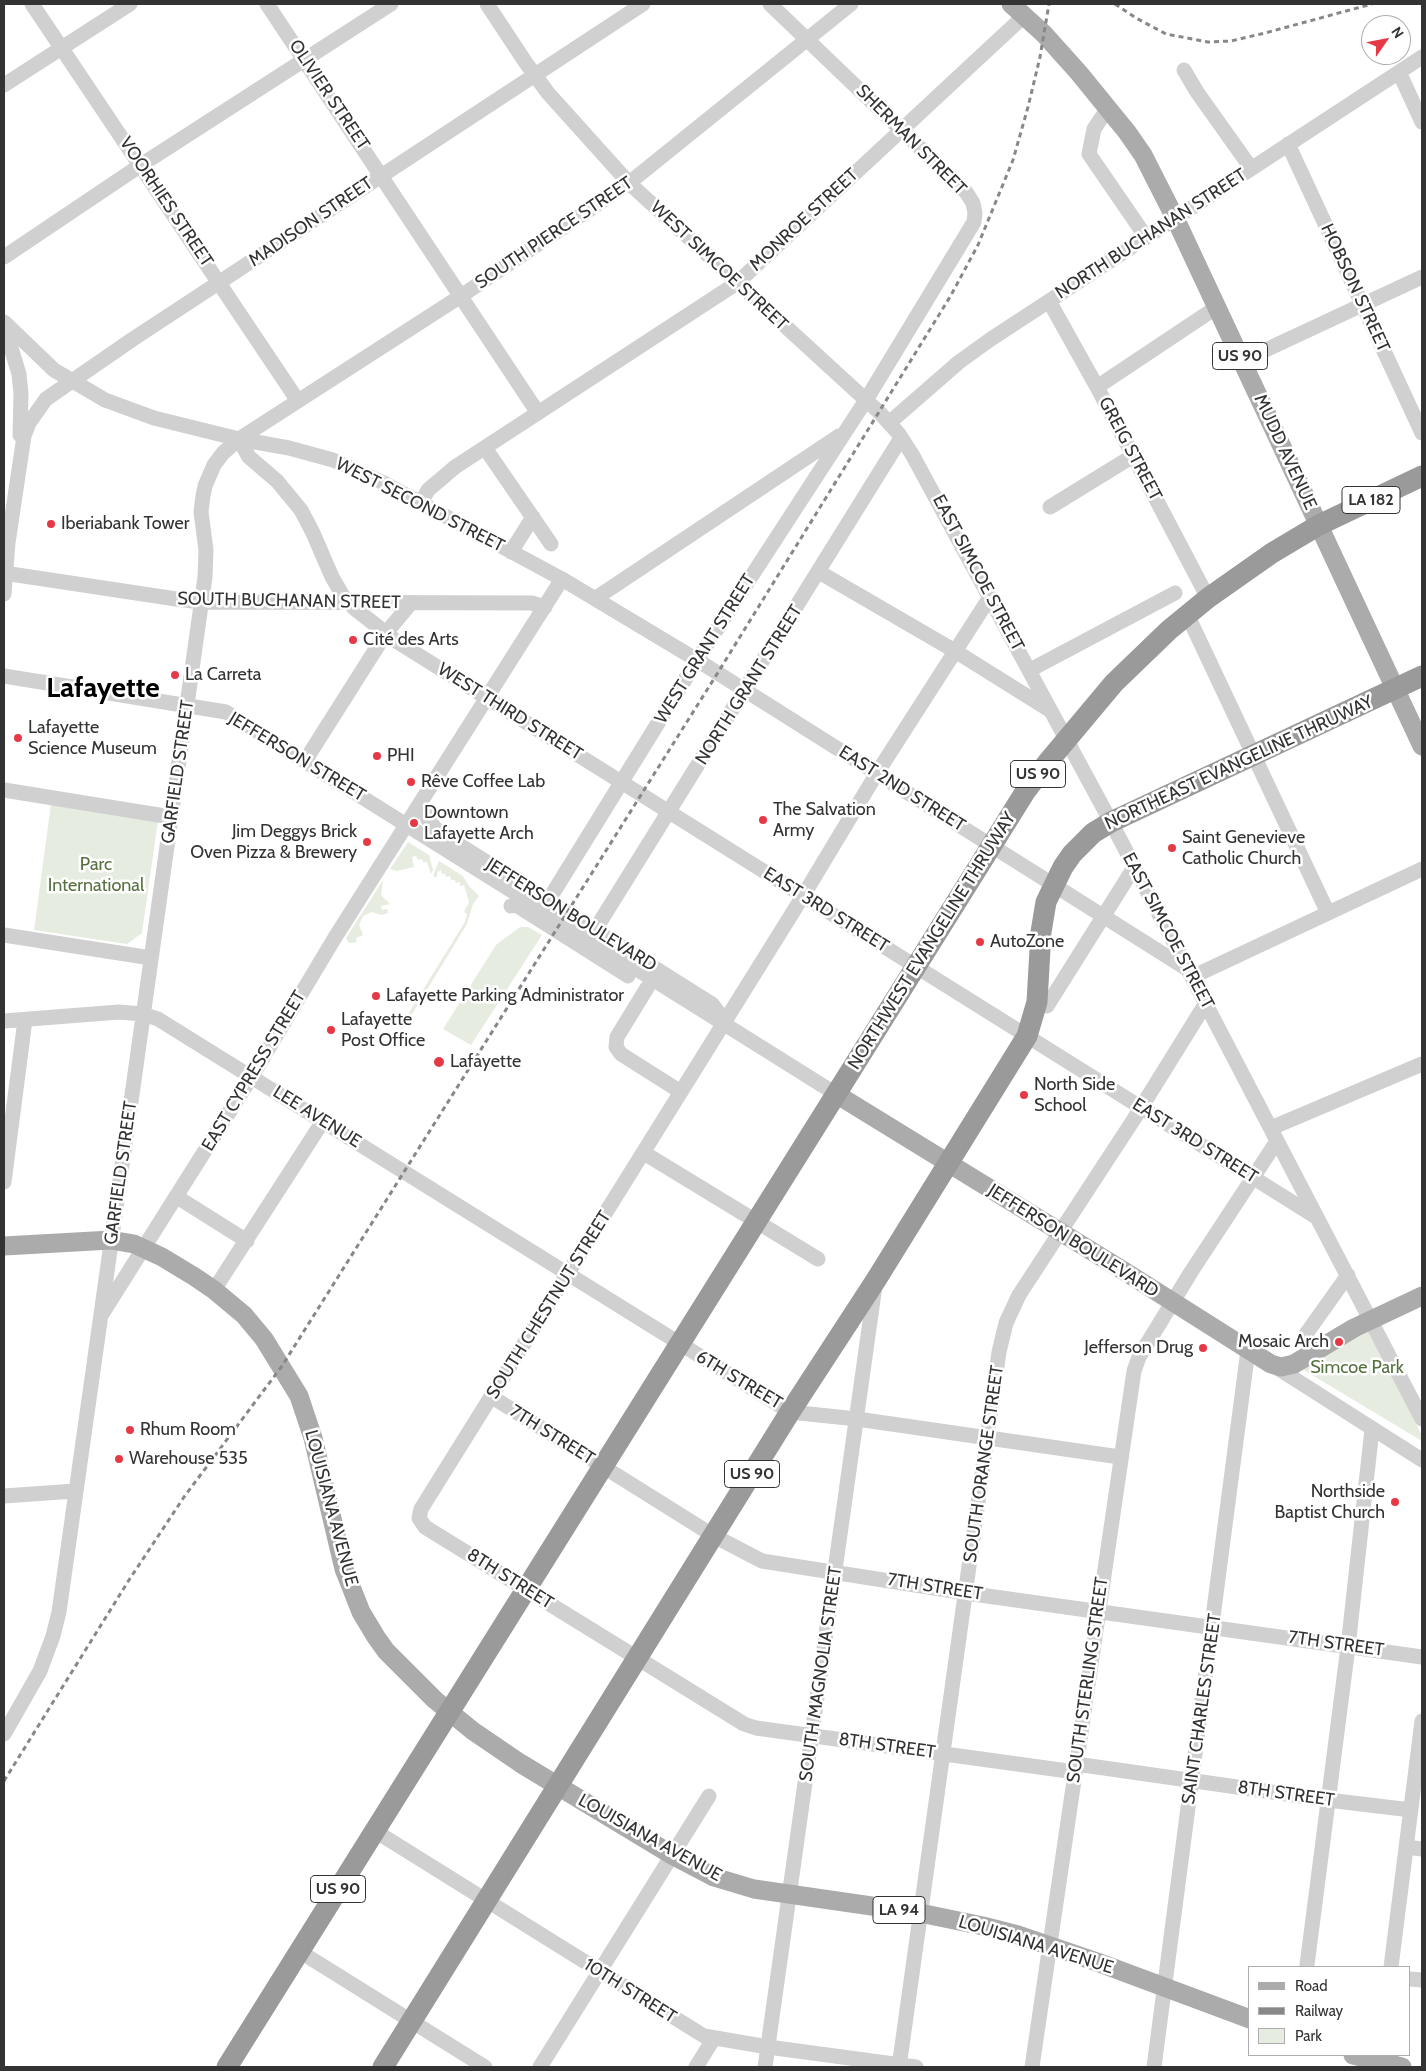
<!DOCTYPE html>
<html>
<head>
<meta charset="utf-8">
<style>
	body { margin:0 }
	#map { position:relative; width:1426px; height:2071px; overflow:hidden; background:#fff; font-family:Cabin,sans-serif }
	canvas { display:block }
	.frame { position:absolute; inset:0; border:5px solid #333; pointer-events:none }
	.legend { position:absolute; left:1248px; top:1966px; width:162px; height:90px; box-sizing:border-box; background:#fff; border:1px solid #adadad; margin:0; padding:6px 9px; list-style:none; font-size:15px; color:#333 }
	.legend li { display:flex; align-items:center; gap:10px; height:25px }
	.legend b { width:25px; border:1px solid #adadad }
	.north { position:absolute; left:1361px; top:15px; width:50px; height:50px; box-sizing:border-box; background:#fff; border:1px solid #adadad; border-radius:50%; rotate:57deg; font-size:14px; font-weight:700; line-height:20px; text-align:center; color:#333 }
	.north::after { content:''; display:block; margin:auto; width:18px; height:22px; background:#e63946; clip-path:polygon(50% 0,100% 100%,50% 72%,0 100%) }
</style>
</head>
<body>
<div id="map">
<canvas width="1426" height="2071"></canvas>
<div class="frame"></div>
<ul class="legend">
<li><b style="height:6px;background:#ababab"></b>Road</li>
<li><b style="height:6px;background:#888"></b>Railway</li>
<li><b style="height:14px;background:#e6ecdf"></b>Park</li>
</ul>
<div class="north">N</div>
</div>
<script>
const ctx = document.querySelector('canvas').getContext('2d');
ctx.lineJoin = 'round';
function fill(path, color) { ctx.fillStyle = color; ctx.fill(path, 'evenodd'); }
const poly = rows => new Path2D(rows.map(r => 'M' + r).join(''));
function strokePath(path, color, width, dash) { ctx.strokeStyle = color; ctx.lineWidth = width; ctx.lineCap = dash ? 'butt' : 'round'; ctx.setLineDash(dash || []); ctx.stroke(path); }
function drawText(font, color, halo, rows, align = 'center') {
  ctx.font = font + ' Cabin,sans-serif'; ctx.lineWidth = 5; ctx.setLineDash([]); ctx.textBaseline = 'middle'; ctx.strokeStyle = halo; ctx.fillStyle = color; for (const [text, x, y, turn = 0] of rows) {
    ctx.save(); ctx.translate(x, y); ctx.rotate((+turn || 0) * Math.PI / 180); ctx.textAlign = isNaN(turn) ? turn : align; if (halo) ctx.strokeText(text, 0, 0); ctx.fillText(text, 0, 0); ctx.restore();
  }
}
const green = poly([
	[51,804,158,820,142,933,127,944,34,930],
	[408,842,429,855,433,870,431,874,427,862,423,862,422,859,418,860,416,856,412,857,414,867,397,871,390,869],
	[439,861,463,876,469,886,479,896,473,904,467,924,403,1029,400,1027,465,922,467,914,464,912,469,902,464,885,460,886,460,882,456,883,455,880,451,880,450,876,446,877,445,874,442,874,441,870,437,872,437,878,433,876],
	[383,880,381,895,390,904,381,906,382,910,387,909,388,913,381,915,372,912,363,916,359,925,363,935,356,938,357,942,349,943,346,938],
	[520,927,528,927,542,935,471,1045,443,1029,496,945],
	[1369,1326,1422,1436,1422,1441,1302,1369]
]);
const minor = poly([
	[32,4,298,401],
	[267,4,538,413],
	[487,4,526,63,548,93,629,183,879,412,899,434,913,456,1111,822,1422,1419],
	[1184,70,1197,92,1251,168],
	[1399,72,1422,122],
	[4,85,130,4],
	[1108,108,1094,129,1089,154,1146,237],
	[1288,144,1422,433],
	[4,257,141,165,391,4],
	[1049,301,1097,387,1208,598],
	[4,322,54,370,105,400,154,418,239,439,289,448,333,460,384,483,562,579,697,660,1187,969],
	[5,328,19,374,21,394,20,435],
	[1242,361,1422,277],
	[1097,387,1217,307],
	[889,423,959,362,991,339,1422,57],
	[239,439,249,457,277,481,301,510,313,533,332,577,343,596,354,608,396,641,1316,1217],
	[485,448,551,544],
	[421,503,428,490,455,467,737,283,1024,16],
	[1050,507,1133,456],
	[511,552,533,517],
	[819,572,955,651,1051,711],
	[4,573,176,599,201,602,532,603,545,607],
	[4,594,8,543,24,436,29,423,46,399,133,339,643,4],
	[990,597,877,773,803,896,421,1509,419,1518,425,1527,744,1724,756,1728,1068,1771,1083,1765,1328,1800,1411,1810],
	[596,598,839,436],
	[1187,614,1328,913],
	[1030,670,1175,593],
	[4,676,226,712,836,1094],
	[305,761,386,633,411,603],
	[4,790,171,817],
	[421,803,428,820,439,832,712,1004,719,1013,723,1024],
	[548,901,697,660,866,400,974,222,975,213,973,203,966,192,770,4],
	[511,906,516,905,628,976],
	[595,930,901,438],
	[4,935,151,958],
	[1192,977,1422,869],
	[647,988,617,1037,616,1047,621,1054,681,1092],
	[1047,1006,1135,866],
	[4,1021,119,1012,143,1014,158,1019,790,1412,857,1419,1120,1457],
	[1271,1128,1422,1064],
	[644,1153,818,1259],
	[4,1182,25,1020],
	[177,1197,247,1241],
	[214,1290,323,1121],
	[102,1314,252,1076,334,939,562,579],
	[1306,1334,1348,1275],
	[1271,1364,1422,1460],
	[492,1397,714,1536,762,1561,966,1593,1422,1657],
	[4,1496,75,1491],
	[4,1734,40,1671,53,1636,59,1612,205,577,206,550,201,512,203,496,205,486,214,465,223,453,239,439,461,296,629,183,851,4],
	[375,1831,704,2036,768,2047,916,2067],
	[1406,1847,1422,1849],
	[299,1951,485,2067],
	[1307,1965,1348,1647,1372,1429],
	[1391,1967,1422,1721],
	[1410,1979,1422,1980],
	[540,2067,709,1796],
	[696,2067,714,2038],
	[765,2067,875,1286],
	[899,2067,999,1352,1006,1323,1019,1295,1134,1119,1206,1003],
	[1032,2067,1134,1371,1139,1357,1191,1272,1277,1141],
	[1154,2067,1248,1350]
]);
const major = poly([
	[1011,4,1044,34,1079,73,1127,132,1143,155,1175,218,1422,746],
	[836,1094,1124,1271,1271,1364,1281,1367,1294,1364,1354,1328,1422,1296],
	[4,1246,111,1240,134,1244,162,1257,195,1277,214,1290,244,1315,264,1339,299,1396,313,1438,344,1569,361,1612,376,1637,386,1651,435,1700,473,1731,520,1763,672,1855,714,1877,754,1889,920,1913,983,1926,1018,1935,1097,1962,1250,2019],
	[1353,2055,1402,2067]
]);
const highway = poly([
	[227,2067,992,845,1025,792,1047,763,1114,683,1169,630,1208,598,1272,553,1319,525,1422,476],
	[383,2067,790,1412,876,1280,1027,1036,1037,1002,1041,932,1046,902,1063,867,1072,854,1093,833,1111,822,1422,676]
]);
const rail = poly([
	[1115,4,1136,18,1166,34,1208,42,1231,41,1265,33,1372,4],
	[4,1781,129,1580,184,1497,282,1366,717,674,950,297,978,245,1013,160,1028,107,1040,57,1049,4]
]);
const markers = [
	[51,524,5,"#e63946"],
	[353,640,5,"#e63946"],
	[175,675,5,"#e63946"],
	[18,738,5,"#e63946"],
	[377,756,5,"#e63946"],
	[411,782,5,"#e63946"],
	[763,820,5,"#e63946"],
	[414,823,5,"#e63946"],
	[367,842,5,"#e63946"],
	[1172,848,5,"#e63946"],
	[980,942,5,"#e63946"],
	[376,996,5,"#e63946"],
	[331,1030,5,"#e63946"],
	[439,1062,6,"#e63946"],
	[1024,1095,5,"#e63946"],
	[1339,1342,5,"#e63946"],
	[1203,1348,5,"#e63946"],
	[130,1430,5,"#e63946"],
	[119,1459,5,"#e63946"],
	[1395,1502,5,"#e63946"]
];
const shields = [
	[1240,356,55],
	[1371,500,58],
	[1038,774,55],
	[752,1474,55],
	[338,1889,55],
	[899,1910,52]
];
const shieldNames = [
	["US 90",1240,356],
	["LA 182",1371,500],
	["US 90",1038,774],
	["US 90",752,1474],
	["US 90",338,1889],
	["LA 94",899,1910]
];
const streetNames = [
	["OLIVIER STREET",329,95,56],
	["SHERMAN STREET",911,140,45],
	["VOORHIES STREET",166,202,56],
	["MONROE STREET",804,220,-43],
	["MADISON STREET",311,222,-34],
	["SOUTH PIERCE STREET",554,233,-34],
	["NORTH BUCHANAN STREET",1151,234,-33],
	["WEST SIMCOE STREET",719,266,43],
	["HOBSON STREET",1355,288,65],
	["GREIG STREET",1130,449,62],
	["MUDD AVENUE",1285,452,65],
	["WEST SECOND STREET",420,505,27],
	["EAST SIMCOE STREET",978,573,62],
	["SOUTH BUCHANAN STREET",289,601,1],
	["WEST GRANT STREET",705,649,-58],
	["NORTH GRANT STREET",749,685,-58],
	["WEST THIRD STREET",510,712,32],
	["JEFFERSON STREET",297,757,31],
	["NORTHEAST EVANGELINE THRUWAY",1239,763,-25],
	["GARFIELD STREET",178,772,-82],
	["EAST 2ND STREET",902,789,32],
	["EAST 3RD STREET",826,910,32],
	["JEFFERSON BOULEVARD",571,915,32],
	["EAST SIMCOE STREET",1168,931,62],
	["NORTHWEST EVANGELINE THRUWAY",932,941,-58],
	["EAST CYPRESS STREET",254,1071,-59],
	["LEE AVENUE",317,1117,32],
	["EAST 3RD STREET",1195,1141,32],
	["GARFIELD STREET",121,1173,-82],
	["JEFFERSON BOULEVARD",1073,1241,32],
	["SOUTH CHESTNUT STREET",549,1305,-58],
	["6TH STREET",739,1380,31],
	["7TH STREET",552,1435,32],
	["SOUTH ORANGE STREET",984,1464,-82],
	["LOUISIANA AVENUE",331,1508,75],
	["8TH STREET",510,1579,32],
	["7TH STREET",935,1587,9],
	["7TH STREET",1336,1644,8],
	["SOUTH MAGNOLIA STREET",821,1674,-82],
	["SOUTH STERLING STREET",1088,1680,-82],
	["SAINT CHARLES STREET",1202,1709,-82],
	["8TH STREET",887,1746,8],
	["8TH STREET",1286,1794,8],
	["LOUISIANA AVENUE",650,1838,29],
	["LOUISIANA AVENUE",1036,1945,17],
	["10TH STREET",630,1991,32]
];
const poiNames = [
	["Iberiabank Tower",61,524],
	["Cité des Arts",363,640],
	["La Carreta",185,675],
	["Lafayette",28,728],
	["Science Museum",28,749],
	["PHI",387,756],
	["Rêve Coffee Lab",421,782],
	["The Salvation",773,810],
	["Army",773,831],
	["Downtown",424,813],
	["Lafayette Arch",424,834],
	["Jim Deggys Brick",357,832,"right"],
	["Oven Pizza & Brewery",357,853,"right"],
	["Saint Genevieve",1182,838],
	["Catholic Church",1182,859],
	["AutoZone",990,942],
	["Lafayette Parking Administrator",386,996],
	["Lafayette",341,1020],
	["Post Office",341,1041],
	["Lafayette",450,1062],
	["North Side",1034,1085],
	["School",1034,1106],
	["Mosaic Arch",1329,1342,"right"],
	["Jefferson Drug",1193,1348,"right"],
	["Rhum Room",140,1430],
	["Warehouse 535",129,1459],
	["Northside",1385,1492,"right"],
	["Baptist Church",1385,1513,"right"]
];
const parkNames = [
	["Parc",96,865],
	["International",96,886],
	["Simcoe Park",1357,1368]
];
const townNames = [
	["Lafayette",103,689]
];
fill(green, '#e6ecdf');
strokePath(minor, '#d0d0d0', 15);
strokePath(major, '#ababab', 19);
strokePath(highway, '#9a9a9a', 21);
strokePath(rail, '#888', 3, [5, 4]);
for (const [x, y, r, color] of markers) { const dot = new Path2D(); dot.arc(x, y, r, 0, 2 * Math.PI); ctx.fillStyle = color; ctx.fill(dot); strokePath(dot, '#fff', 2); }
for (const [x, y, w] of shields) { const box = new Path2D(); box.roundRect(x - w / 2, y - 13.5, w, 27, 4); ctx.fillStyle = '#fff'; ctx.fill(box); strokePath(box, '#333', 1); }
drawText('bold 16px', '#333', null, shieldNames);
drawText('18px', '#333', '#fff', streetNames);
drawText('18px', '#333', '#fff', poiNames, 'left');
drawText('18px', '#56703f', '#fff', parkNames);
drawText('bold 28px', '#000', '#fff', townNames);
</script>
</body>
</html>
